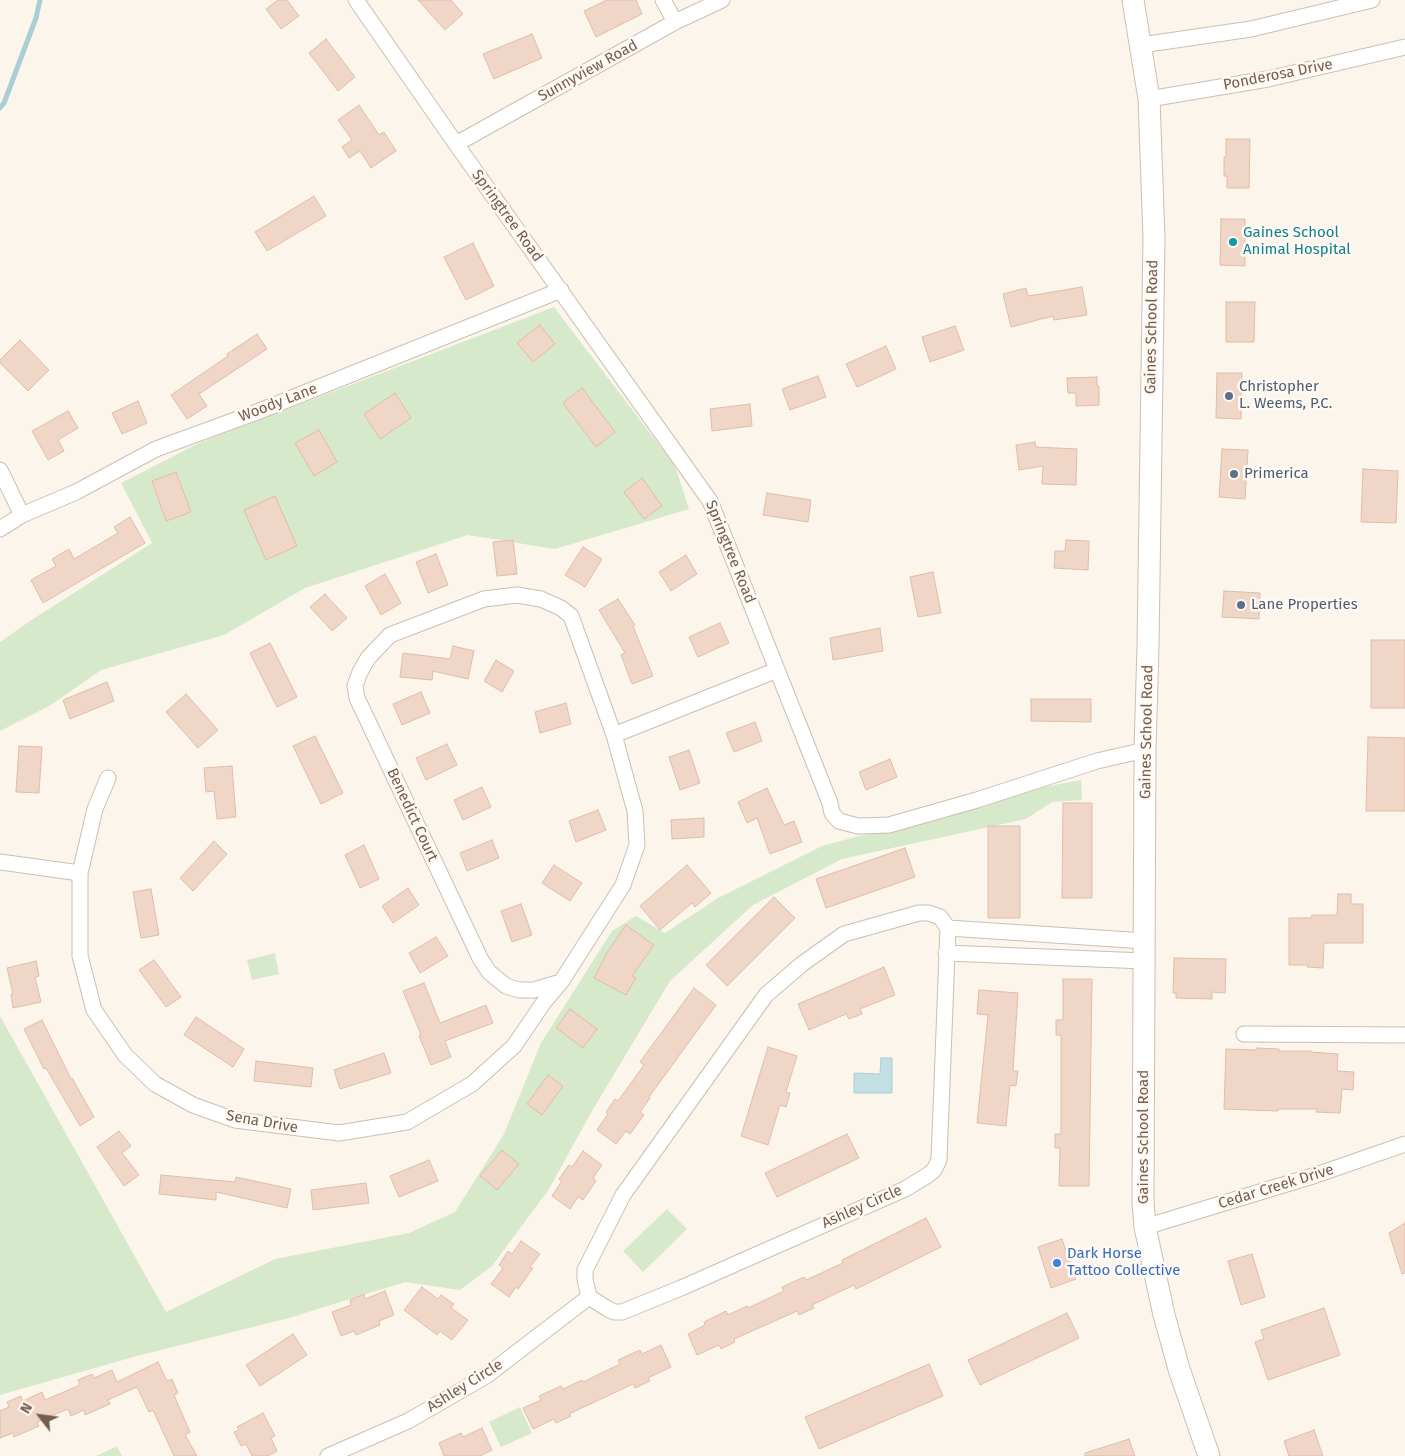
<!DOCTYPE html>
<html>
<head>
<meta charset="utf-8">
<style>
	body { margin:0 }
	#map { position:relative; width:1405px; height:1456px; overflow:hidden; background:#fbf5ec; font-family:"Fira Sans",sans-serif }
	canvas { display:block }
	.north { position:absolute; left:15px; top:1391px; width:50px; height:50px; -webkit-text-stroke:4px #fef9f3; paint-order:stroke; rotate:300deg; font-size:14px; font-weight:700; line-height:20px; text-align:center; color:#755d50 }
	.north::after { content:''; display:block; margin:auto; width:18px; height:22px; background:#755d50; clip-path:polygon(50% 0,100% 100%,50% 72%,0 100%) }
</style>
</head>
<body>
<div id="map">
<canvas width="1405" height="1456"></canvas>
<div class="north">N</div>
</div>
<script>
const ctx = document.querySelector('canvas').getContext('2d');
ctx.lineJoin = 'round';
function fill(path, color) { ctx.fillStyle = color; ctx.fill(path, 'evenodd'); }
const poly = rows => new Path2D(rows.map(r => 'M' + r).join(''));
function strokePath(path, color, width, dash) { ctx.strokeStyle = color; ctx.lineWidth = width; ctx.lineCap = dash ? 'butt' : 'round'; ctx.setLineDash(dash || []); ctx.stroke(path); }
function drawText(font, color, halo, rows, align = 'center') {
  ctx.font = font + ' "Fira Sans",sans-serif'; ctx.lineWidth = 5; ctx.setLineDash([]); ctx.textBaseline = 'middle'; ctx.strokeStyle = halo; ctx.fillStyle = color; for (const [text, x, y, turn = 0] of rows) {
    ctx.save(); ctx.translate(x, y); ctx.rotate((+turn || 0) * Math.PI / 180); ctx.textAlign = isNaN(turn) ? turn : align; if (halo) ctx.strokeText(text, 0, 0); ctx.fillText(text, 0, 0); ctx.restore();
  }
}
const green = poly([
	[554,307,675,466,689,509,555,549,468,535,305,588,224,635,101,670,51,705,0,731,0,642,30,621,152,543,121,483,199,443],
	[1081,780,1082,800,1052,802,1026,819,842,859,753,905,670,981,592,1111,549,1189,492,1266,460,1290,405,1282,289,1318,137,1356,0,1395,0,1016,166,1312,275,1259,409,1233,455,1212,504,1134,541,1043,612,931,636,916,665,933,718,898,822,846,1044,787],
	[275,953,279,974,252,980,247,960],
	[667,1209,687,1229,643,1272,623,1251],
	[520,1407,532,1433,501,1447,489,1422],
	[115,1447,118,1448,122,1456,96,1456]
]);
const water = poly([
	[881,1058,892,1058,892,1093,854,1093,854,1073,880,1074,881,1058]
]);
const stream = poly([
	[0,108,4,103,36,18,40,0]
]);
const building = poly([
	[278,0,287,0,299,16,281,29,266,9,278,0],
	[418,0,451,0,463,14,445,30,418,0],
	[607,0,636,0,642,14,596,37,584,11,607,0],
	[532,34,542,58,494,79,483,54,532,34],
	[326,39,355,77,338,91,309,53,326,39],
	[359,105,379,135,384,132,396,151,371,168,360,151,349,158,342,147,352,140,338,120,359,105],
	[1226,139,1250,139,1249,188,1227,188,1227,176,1224,176,1224,157,1226,157,1226,139],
	[314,196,326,216,267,251,255,232,314,196],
	[1221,219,1245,219,1245,266,1220,265,1221,219],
	[473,243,494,286,466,300,444,257,473,243],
	[1082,287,1087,315,1054,320,1053,316,1011,327,1003,294,1026,288,1028,296,1082,287],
	[1226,302,1255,302,1254,342,1226,342,1226,302],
	[540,325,555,344,533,362,517,343,540,325],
	[955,326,964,350,930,362,922,337,955,326],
	[257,334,267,349,199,394,207,406,187,419,171,395,228,356,227,354,257,334],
	[20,340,49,370,28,391,0,363,0,360,20,340],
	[886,346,896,369,857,387,846,364,886,346],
	[1217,373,1242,373,1241,419,1216,418,1217,373],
	[818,376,826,397,790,410,782,389,818,376],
	[1097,377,1097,386,1099,386,1099,405,1076,406,1076,393,1068,393,1067,378,1097,377],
	[582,388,615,432,596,447,563,403,582,388],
	[395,393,411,418,380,439,364,414,395,393],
	[138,401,147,423,122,434,112,413,138,401],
	[750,404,752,426,712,431,710,409,750,404],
	[68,411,78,428,58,440,64,451,48,460,32,431,68,411],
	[319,430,337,462,314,476,295,443,319,430],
	[1035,442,1036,447,1077,449,1076,485,1042,484,1043,466,1019,470,1016,445,1035,442],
	[1222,449,1248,450,1245,499,1219,497,1222,449],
	[1363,469,1398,471,1396,523,1361,522,1363,469],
	[176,472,191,512,166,521,152,481,176,472],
	[642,478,662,506,644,519,624,492,642,478],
	[767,493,811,500,808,522,763,515,767,493],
	[275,496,297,546,266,560,244,510,275,496],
	[130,517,145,543,43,603,31,580,56,566,52,559,69,549,74,559,118,533,114,527,130,517],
	[513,540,517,574,497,576,493,542,513,540],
	[1066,540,1089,541,1088,570,1054,568,1055,551,1065,551,1066,540],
	[583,547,602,559,585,587,565,575,583,547],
	[436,554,448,585,428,593,416,562,436,554],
	[686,555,697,574,671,591,659,572,686,555],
	[933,572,941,613,918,617,910,577,933,572],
	[385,574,401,603,381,615,365,586,385,574],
	[1224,591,1260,593,1259,619,1222,617,1224,591],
	[325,594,347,618,332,631,310,607,325,594],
	[618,599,635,625,633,626,653,676,632,684,621,655,625,653,599,610,618,599],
	[720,623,729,643,698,657,689,637,720,623],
	[880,628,883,651,833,660,830,638,880,628],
	[1371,640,1405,640,1405,708,1371,708,1371,640],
	[270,643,297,697,277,707,250,653,270,643],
	[453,646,474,651,468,679,433,671,432,680,400,677,403,653,450,659,453,646],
	[496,660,514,671,502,692,484,681,496,660],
	[107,682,114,701,70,719,63,700,107,682],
	[421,692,430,713,402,725,393,704,421,692],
	[186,694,218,730,198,748,166,712,186,694],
	[1031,699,1091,699,1091,722,1031,721,1031,699],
	[566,703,571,724,540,733,535,712,566,703],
	[755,722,762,741,734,752,726,733,755,722],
	[315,736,343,793,321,804,293,746,315,736],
	[1368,737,1405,738,1405,811,1366,811,1368,737],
	[447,744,457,765,426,780,416,758,447,744],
	[19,746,42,747,39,793,16,792,19,746],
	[689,750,700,783,680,790,669,757,689,750],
	[890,759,897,777,866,790,859,772,890,759],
	[232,766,236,817,217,819,214,791,206,792,204,768,232,766],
	[482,787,491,807,463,820,454,800,482,787],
	[767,788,784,825,794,821,802,842,770,854,757,818,747,823,738,802,767,788],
	[1063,803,1092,803,1092,898,1062,898,1063,803],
	[598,810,606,830,576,842,569,821,598,810],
	[704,818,704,837,672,839,671,820,704,818],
	[988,826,1020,826,1020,918,988,918,988,826],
	[492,840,499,858,467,871,460,853,492,840],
	[214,841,227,854,193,891,180,878,214,841],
	[364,845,379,879,360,888,345,855,364,845],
	[905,848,915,877,826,908,816,879,905,848],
	[554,865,582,883,570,901,542,883,554,865],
	[687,865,711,893,695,907,692,903,660,930,640,906,687,865],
	[408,888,419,905,393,923,382,906,408,888],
	[151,889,159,935,141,938,133,892,151,889],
	[1338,894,1351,894,1351,904,1363,904,1363,943,1324,943,1323,968,1307,967,1308,965,1289,965,1289,918,1311,918,1312,915,1337,915,1338,894],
	[774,897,795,918,727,986,706,965,774,897],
	[521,904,532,935,512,942,501,911,521,904],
	[626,925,654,945,632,976,636,978,626,995,594,978,608,951,626,925],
	[436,937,448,956,420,973,409,953,436,937],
	[1174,958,1226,959,1225,993,1212,992,1212,999,1176,998,1176,993,1173,993,1174,958],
	[154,960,181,997,166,1007,139,970,154,960],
	[36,961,39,976,35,977,41,1002,13,1008,11,994,13,994,7,968,36,961],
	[884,967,895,995,860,1009,862,1014,849,1019,846,1014,809,1030,798,1004,884,967],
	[1063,979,1092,979,1089,1186,1059,1186,1060,1148,1055,1148,1055,1134,1061,1134,1061,1035,1056,1035,1056,1020,1063,1020,1063,979],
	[424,983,440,1023,486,1005,493,1023,445,1041,451,1057,431,1065,419,1036,421,1035,403,991,424,983],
	[694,988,716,1005,649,1097,650,1098,640,1112,644,1115,630,1134,626,1131,616,1144,597,1130,608,1114,606,1112,615,1099,618,1101,644,1065,640,1062,694,988],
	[979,990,1018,993,1013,1071,1018,1071,1016,1086,1010,1085,1006,1126,977,1123,988,1015,977,1014,979,990],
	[570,1009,597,1029,583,1048,556,1028,570,1009],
	[196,1017,244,1049,233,1067,184,1035,196,1017],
	[42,1020,71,1079,72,1078,94,1117,80,1126,46,1068,44,1069,24,1029,42,1020],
	[768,1047,797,1056,786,1092,790,1093,786,1107,780,1105,768,1145,741,1136,768,1047],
	[1257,1048,1279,1049,1279,1051,1311,1051,1311,1052,1338,1054,1337,1071,1354,1072,1353,1090,1342,1089,1340,1113,1316,1112,1317,1109,1278,1109,1278,1111,1224,1109,1226,1049,1257,1050,1257,1048],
	[384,1053,391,1073,340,1089,334,1070,384,1053],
	[256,1061,313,1068,311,1087,254,1081,256,1061],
	[548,1075,563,1086,542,1115,527,1104,548,1075],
	[119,1131,131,1146,122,1153,139,1175,124,1186,97,1147,119,1131],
	[847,1134,859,1158,777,1197,765,1173,847,1134],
	[502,1150,519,1164,497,1190,480,1176,502,1150],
	[583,1151,602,1165,593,1178,596,1181,583,1200,578,1197,570,1209,552,1196,562,1181,559,1179,569,1165,572,1167,583,1151],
	[429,1160,438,1181,399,1197,390,1176,429,1160],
	[161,1175,235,1182,236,1177,291,1189,287,1208,216,1192,216,1200,159,1194,161,1175],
	[366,1183,369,1203,313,1210,311,1190,366,1183],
	[926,1218,941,1247,856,1289,854,1285,812,1305,814,1308,799,1315,797,1311,734,1339,735,1342,721,1349,719,1345,697,1355,688,1334,705,1325,704,1322,726,1311,728,1315,747,1306,748,1308,784,1291,782,1287,804,1277,806,1280,843,1263,842,1260,926,1218],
	[1405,1223,1405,1273,1402,1274,1389,1233,1405,1223],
	[1062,1239,1076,1279,1051,1288,1038,1247,1062,1239],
	[521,1241,540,1254,530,1267,533,1268,518,1289,516,1287,509,1297,491,1284,503,1268,499,1265,508,1251,512,1254,521,1241],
	[1252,1254,1265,1297,1241,1305,1228,1261,1252,1254],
	[422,1287,438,1299,441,1295,454,1304,451,1308,468,1320,452,1340,440,1331,437,1335,404,1310,422,1287],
	[385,1291,394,1315,379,1321,380,1325,356,1335,354,1331,341,1336,332,1312,351,1305,350,1300,364,1294,365,1299,385,1291],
	[1324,1308,1340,1355,1268,1380,1255,1342,1264,1339,1261,1330,1324,1308],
	[1067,1313,1079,1338,980,1385,968,1360,1067,1313],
	[293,1334,307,1355,260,1386,246,1365,293,1334],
	[661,1345,671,1367,648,1378,650,1381,635,1388,633,1384,569,1414,571,1416,556,1423,554,1419,533,1429,523,1408,541,1400,539,1396,561,1386,563,1389,582,1380,583,1382,620,1364,618,1360,640,1350,642,1354,661,1345],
	[158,1362,167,1381,172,1379,178,1393,174,1395,190,1432,185,1435,197,1456,174,1456,153,1410,149,1412,137,1387,108,1400,110,1404,85,1415,84,1410,71,1416,68,1409,37,1422,39,1426,14,1437,13,1433,0,1438,0,1411,9,1407,7,1402,21,1396,23,1401,42,1392,45,1400,80,1385,78,1380,92,1374,94,1378,112,1370,117,1382,158,1362],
	[929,1364,943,1396,819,1449,805,1417,929,1364],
	[263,1413,275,1436,271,1438,277,1451,268,1456,252,1456,246,1444,241,1446,234,1432,239,1430,237,1427,263,1413],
	[482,1428,492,1450,480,1456,444,1456,439,1443,461,1433,463,1437,482,1428],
	[1314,1430,1323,1456,1289,1456,1284,1441,1314,1430],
	[1129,1439,1135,1456,1085,1456,1085,1453,1129,1439]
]);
const street = poly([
	[356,0,456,144,710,501,830,803,832,813,839,821,858,826,889,825,977,800,1097,761,1145,750],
	[663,0,675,22],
	[1141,45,1251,29,1372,0],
	[1149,99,1268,79,1405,47],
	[456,144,675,22,722,0],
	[0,470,22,515],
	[0,529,22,515,76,492,156,449,257,412,561,290],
	[614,735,777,670],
	[108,778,95,809,80,873,80,956,94,1010,125,1055,155,1084,193,1105,235,1120,339,1133,407,1122,472,1084,514,1046,544,1002,561,982,623,885,637,845,635,811,614,735,571,616,561,608,541,599,517,595,484,599,390,635,368,658,360,672,355,686,357,698,480,958,489,972,506,986,519,990,534,990,561,982],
	[0,862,80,873],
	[919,913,929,913,940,917,948,928,939,1160,934,1170,928,1175,905,1189,681,1288,622,1312,614,1312,608,1309,589,1297,585,1279,585,1270,623,1195,766,995,802,964,844,934,919,913],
	[948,928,1145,941],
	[946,953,1145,961],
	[1244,1034,1405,1035],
	[1145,1227,1316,1175,1405,1144],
	[328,1456,408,1421,486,1376,589,1297]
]);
const secondary = poly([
	[1133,0,1149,99,1154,237,1148,646,1145,750,1143,1202,1145,1227,1164,1315,1179,1369,1209,1456]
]);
const markers = [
	[1233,242,5,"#0f9aa8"],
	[1229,396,5,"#5c6f8a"],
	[1234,474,5,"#5c6f8a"],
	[1241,605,5,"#5c6f8a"],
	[1057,1263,5,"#3f7fe0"]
];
const streetNames = [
	["Sunnyview Road",588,71,-29],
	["Ponderosa Drive",1278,75,-11],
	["Springtree Road",507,216,54],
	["Gaines School Road",1152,327,-89],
	["Woody Lane",278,403,-21],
	["Springtree Road",730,552,68],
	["Gaines School Road",1147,732,-89],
	["Benedict Court",412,815,65],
	["Sena Drive",262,1122,10],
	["Gaines School Road",1144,1137,-90],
	["Cedar Creek Drive",1276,1187,-17],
	["Ashley Circle",862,1207,-24],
	["Ashley Circle",465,1386,-32]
];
const cultureNames = [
	["Gaines School",1243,233],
	["Animal Hospital",1243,250]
];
const serviceNames = [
	["Christopher",1239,387],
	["L. Weems, P.C.",1239,404],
	["Primerica",1244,474],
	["Lane Properties",1251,605]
];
const shopNames = [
	["Dark Horse",1067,1254],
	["Tattoo Collective",1067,1271]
];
fill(green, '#d7e9cb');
fill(water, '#c2dfe4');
strokePath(water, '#a9cfd5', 1);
strokePath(stream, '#a9cfd5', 5);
fill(building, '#efd6c6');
strokePath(building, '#e0bda8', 1);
strokePath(street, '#cdbeb2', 17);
strokePath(secondary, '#cfbeb0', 23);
strokePath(street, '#fff', 15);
strokePath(secondary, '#fff', 21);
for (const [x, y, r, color] of markers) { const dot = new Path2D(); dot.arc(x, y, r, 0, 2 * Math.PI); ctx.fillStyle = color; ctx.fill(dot); strokePath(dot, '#fef9f3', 2); }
drawText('15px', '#755d50', '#fef9f3', streetNames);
drawText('15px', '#0d838f', '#fef9f3', cultureNames, 'left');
drawText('15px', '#4e5e75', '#fef9f3', serviceNames, 'left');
drawText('15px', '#366cbe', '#fef9f3', shopNames, 'left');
</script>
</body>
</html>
